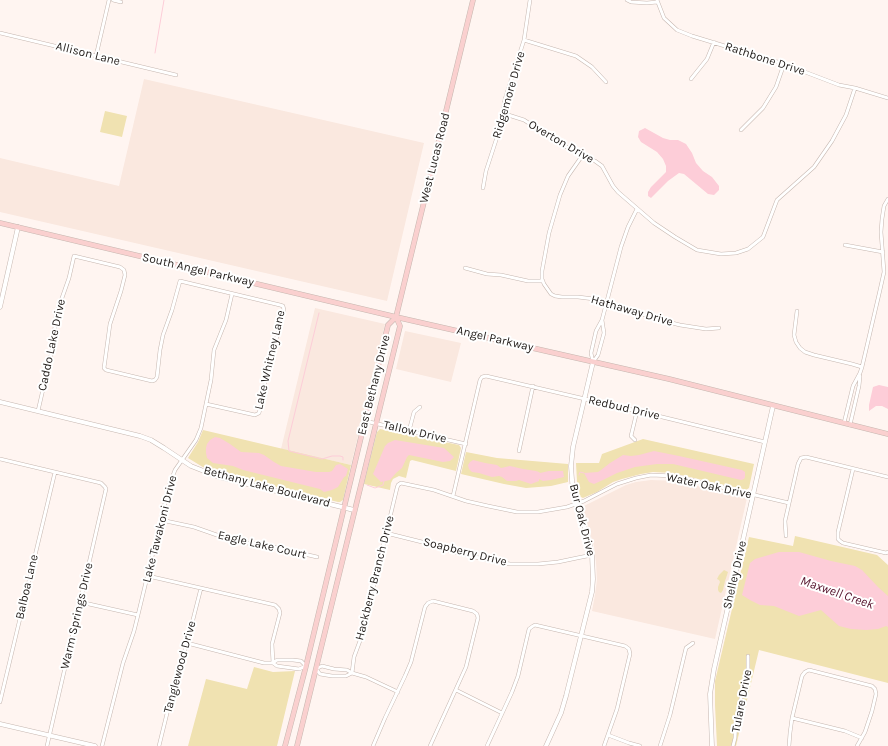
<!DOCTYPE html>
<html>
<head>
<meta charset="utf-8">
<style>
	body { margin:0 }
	canvas { display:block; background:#fff5f1 }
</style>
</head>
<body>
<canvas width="888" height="746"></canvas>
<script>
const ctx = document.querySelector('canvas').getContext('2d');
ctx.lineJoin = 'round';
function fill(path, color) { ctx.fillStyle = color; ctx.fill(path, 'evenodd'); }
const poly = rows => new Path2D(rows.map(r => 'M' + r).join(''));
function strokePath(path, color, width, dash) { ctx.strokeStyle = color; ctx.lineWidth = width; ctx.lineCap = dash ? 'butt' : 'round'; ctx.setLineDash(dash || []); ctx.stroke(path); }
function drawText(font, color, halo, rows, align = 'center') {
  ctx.font = font + ' Karla,sans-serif'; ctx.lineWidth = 4; ctx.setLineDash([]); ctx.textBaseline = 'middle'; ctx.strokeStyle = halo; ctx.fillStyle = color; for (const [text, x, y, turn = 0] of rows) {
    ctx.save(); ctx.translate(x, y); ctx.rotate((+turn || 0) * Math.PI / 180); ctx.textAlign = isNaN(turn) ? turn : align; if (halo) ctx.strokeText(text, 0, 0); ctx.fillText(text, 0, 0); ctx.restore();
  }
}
const built = poly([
	[144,79,424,143,387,301,0,212,0,158,119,186],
	[315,308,385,324,351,465,281,449],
	[405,331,461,343,451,382,396,369],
	[651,480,677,481,747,498,715,639,592,611,595,595,597,580,596,562,594,546,582,507,626,485,636,482]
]);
const green = poly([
	[105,111,127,116,122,137,100,132],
	[380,429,459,445,461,448,456,471,412,460,410,461,406,478,399,476,393,479,391,483,390,490,364,484,377,432],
	[203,430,351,465,343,500,340,502,338,502,226,475,206,469,188,458,198,442],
	[643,439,754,464,749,488,746,490,672,473,653,472,641,474,622,479,613,482,597,492,583,498,579,496,577,482,576,463,599,463,602,454],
	[466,452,497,458,568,464,568,482,551,486,526,488,504,484,461,474],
	[795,536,877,555,888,565,888,683,759,650,736,746,717,746,715,705,715,681,749,537,793,546],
	[724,570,728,572,725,581,723,590,721,593,719,592,718,590,718,587,720,582,719,580,717,579,719,575],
	[254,667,273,672,295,671,277,746,188,746,206,679,247,689]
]);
const water = poly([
	[645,128,663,138,670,140,678,140,686,144,692,153,696,163,703,171,712,177,719,186,719,190,714,195,708,194,684,174,679,173,668,181,651,198,648,196,648,192,651,187,666,172,666,166,663,159,657,152,641,142,638,137,639,131],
	[879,385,888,387,888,409,882,406,876,406,869,411,869,405,873,387],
	[215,437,220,438,230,444,241,452,259,453,264,455,274,462,281,466,316,472,329,472,332,471,336,465,340,464,348,469,346,476,344,477,338,487,332,490,324,492,320,489,243,470,233,466,213,463,207,458,206,453,206,448,207,444,210,440],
	[395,440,444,448,454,457,450,461,443,462,409,455,407,457,402,468,396,473,390,480,381,482,373,474,385,446,388,443],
	[654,451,679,456,742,470,745,472,745,477,744,479,741,480,673,464,657,464,635,467,617,473,603,480,594,484,589,482,584,473,598,472,601,470,610,463,623,455,631,456,639,455],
	[473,460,485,463,497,465,501,468,510,466,523,469,536,471,539,472,540,473,549,471,563,471,564,477,551,480,543,481,539,479,539,481,531,484,519,480,516,481,507,481,502,477,499,476,492,477,479,473,472,472,469,469,468,465,470,462],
	[779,552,799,552,831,561,855,566,862,570,878,587,888,596,888,627,886,626,878,629,866,630,851,629,839,626,821,610,799,616,774,606,760,605,750,600,742,595,750,563,755,559]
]);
const stream = poly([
	[155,53,164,0],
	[319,313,288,441,289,451,322,459,332,456,340,456,343,457,343,460],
	[579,475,580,472,584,473],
	[367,485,375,488,383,485,384,481]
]);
const minor = poly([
	[113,0,121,2],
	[627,0,631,2,647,3,657,2],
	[657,0,664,18,677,30,692,36,784,64,839,85,855,88,888,98],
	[0,33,176,75],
	[524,40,576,56,592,67,606,82],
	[96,56,109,0],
	[691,79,707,59,714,42],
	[502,113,524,120,558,142,582,156,586,157,595,161,602,166,613,186,618,192,654,223,675,237,697,250,721,254,736,253,748,249,763,237,777,200,814,167,832,141,846,115,855,88],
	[741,130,763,108,776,87,784,64],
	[582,156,568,176,560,195,549,233,542,271,542,279,544,284,551,294,555,296,562,297,578,297,594,299,668,322,680,325,706,329,719,328],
	[483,188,486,171,499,131,505,99,524,40,530,0],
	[845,245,883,252],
	[465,268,487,274,501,275,528,281,543,281],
	[797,311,794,335,796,342,800,348,805,352,814,355,852,364,862,367],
	[602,320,621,247,628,227,637,209],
	[602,320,604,333,598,355,593,362,591,353,596,331,602,320],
	[38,411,53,346,56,315,69,278,74,256,120,267,124,270,125,275,121,291,110,324,104,368,106,370,152,381,155,380,157,377,160,350,163,335,172,310,180,281,280,305,283,306,284,310,280,327,267,367,263,398,259,413,255,415,206,404],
	[365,421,466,444],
	[844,423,853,386,860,373,862,367,880,290,884,272,881,232,882,219,884,206,888,199],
	[850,425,859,386,860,376],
	[409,431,414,412,420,407],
	[635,440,631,436,637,411],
	[519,451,533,386],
	[0,459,101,483,105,487,106,489,47,746],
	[853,469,838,532,838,539,840,541,843,543,886,553,888,552],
	[453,496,480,380,482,377,486,376,654,415,765,442],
	[161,520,194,527,231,540,245,543,261,544,317,557],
	[386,533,426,543,447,550,483,559,510,564,538,564,558,562,577,558,592,555],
	[786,536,785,521,798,464,801,458,806,457,888,477],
	[148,576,275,605,279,609,280,613,272,644,273,663],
	[80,602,138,615],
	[187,643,264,663,273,663,277,666,299,669,306,666,301,661,293,660,277,660,273,663],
	[352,673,354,657,361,638,397,488,398,485,401,483,434,490,466,501,488,506,517,512,538,512,567,507,584,501,617,484,636,478,651,475,674,476,789,503],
	[352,673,346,676,332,676,320,674,316,669,322,666,334,669,347,670,352,673,366,677,398,692],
	[456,690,502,713],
	[0,702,55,472],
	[792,718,845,731,862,738],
	[608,735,629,743,640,746],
	[102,746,123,663,134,631,138,615,169,486,175,470,196,440,201,428,211,380,214,350,226,320,232,294],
	[159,746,172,693,187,643,201,588],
	[373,746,385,718,405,676,411,662,425,607,428,603,433,601,473,611,477,614,478,618,466,667,430,746],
	[487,746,512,692,518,676,529,629,533,626,535,625,625,646,629,649,630,654,617,709,604,746],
	[660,746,670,715,686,648,693,643],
	[733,746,735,738,736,719,748,669,748,656],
	[789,746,790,733,792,718,802,676,805,672,809,670,872,686,875,689,876,694,872,711,865,732,857,746]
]);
const tertiary = poly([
	[0,307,18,227],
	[0,402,140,436,151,440,164,448,191,466,219,477,354,510],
	[0,724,95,746],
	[546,746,561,713,566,696,592,592,593,579,592,555,589,540,573,494,571,466,573,447,593,362],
	[712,746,710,694,714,669,773,406]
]);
const secondary = poly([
	[0,223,396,317,669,379,888,434],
	[285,746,305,670,388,325,396,317,473,0],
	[297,746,400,326,396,317]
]);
const streetNames = [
	["Allison Lane",88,54,14],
	["Rathbone Drive",765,59,18],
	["Ridgemore Drive",509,95,-74],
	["Overton Drive",561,142,30],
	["West Lucas Road",435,158,-76],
	["South Angel Parkway",198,270,13],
	["Hathaway Drive",632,311,16],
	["Angel Parkway",495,339,13],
	["Caddo Lake Drive",52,345,-78],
	["Lake Whitney Lane",270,360,-77],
	["East Bethany Drive",374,385,-76],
	["Redbud Drive",624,408,13],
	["Tallow Drive",415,432,13],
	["Water Oak Drive",709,486,12],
	["Bethany Lake Boulevard",267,487,15],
	["Bur Oak Drive",582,520,76],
	["Lake Tawakoni Drive",160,529,-76],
	["Eagle Lake Court",262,545,13],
	["Soapberry Drive",465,552,14],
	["Shelley Drive",735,575,-77],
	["Hackberry Branch Drive",375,578,-76],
	["Balboa Lane",27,587,-77],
	["Warm Springs Drive",77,616,-77],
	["Tanglewood Drive",180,667,-75],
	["Tulare Drive",742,701,-79]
];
const waterNames = [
	["Maxwell Creek",837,593,19]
];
fill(built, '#fae8df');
fill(green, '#f0e2b1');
fill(water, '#fdcdd8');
strokePath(stream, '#fdcdd8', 1);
strokePath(minor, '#c6b7b0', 4);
strokePath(tertiary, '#c6b7b0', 5);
strokePath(secondary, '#c6b7b0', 5.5);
strokePath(minor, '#fff', 3);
strokePath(tertiary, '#fff', 4);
strokePath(secondary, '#fad0cf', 4.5);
drawText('12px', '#211c19', '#fff', streetNames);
drawText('italic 13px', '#55122b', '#fff', waterNames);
</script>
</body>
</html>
